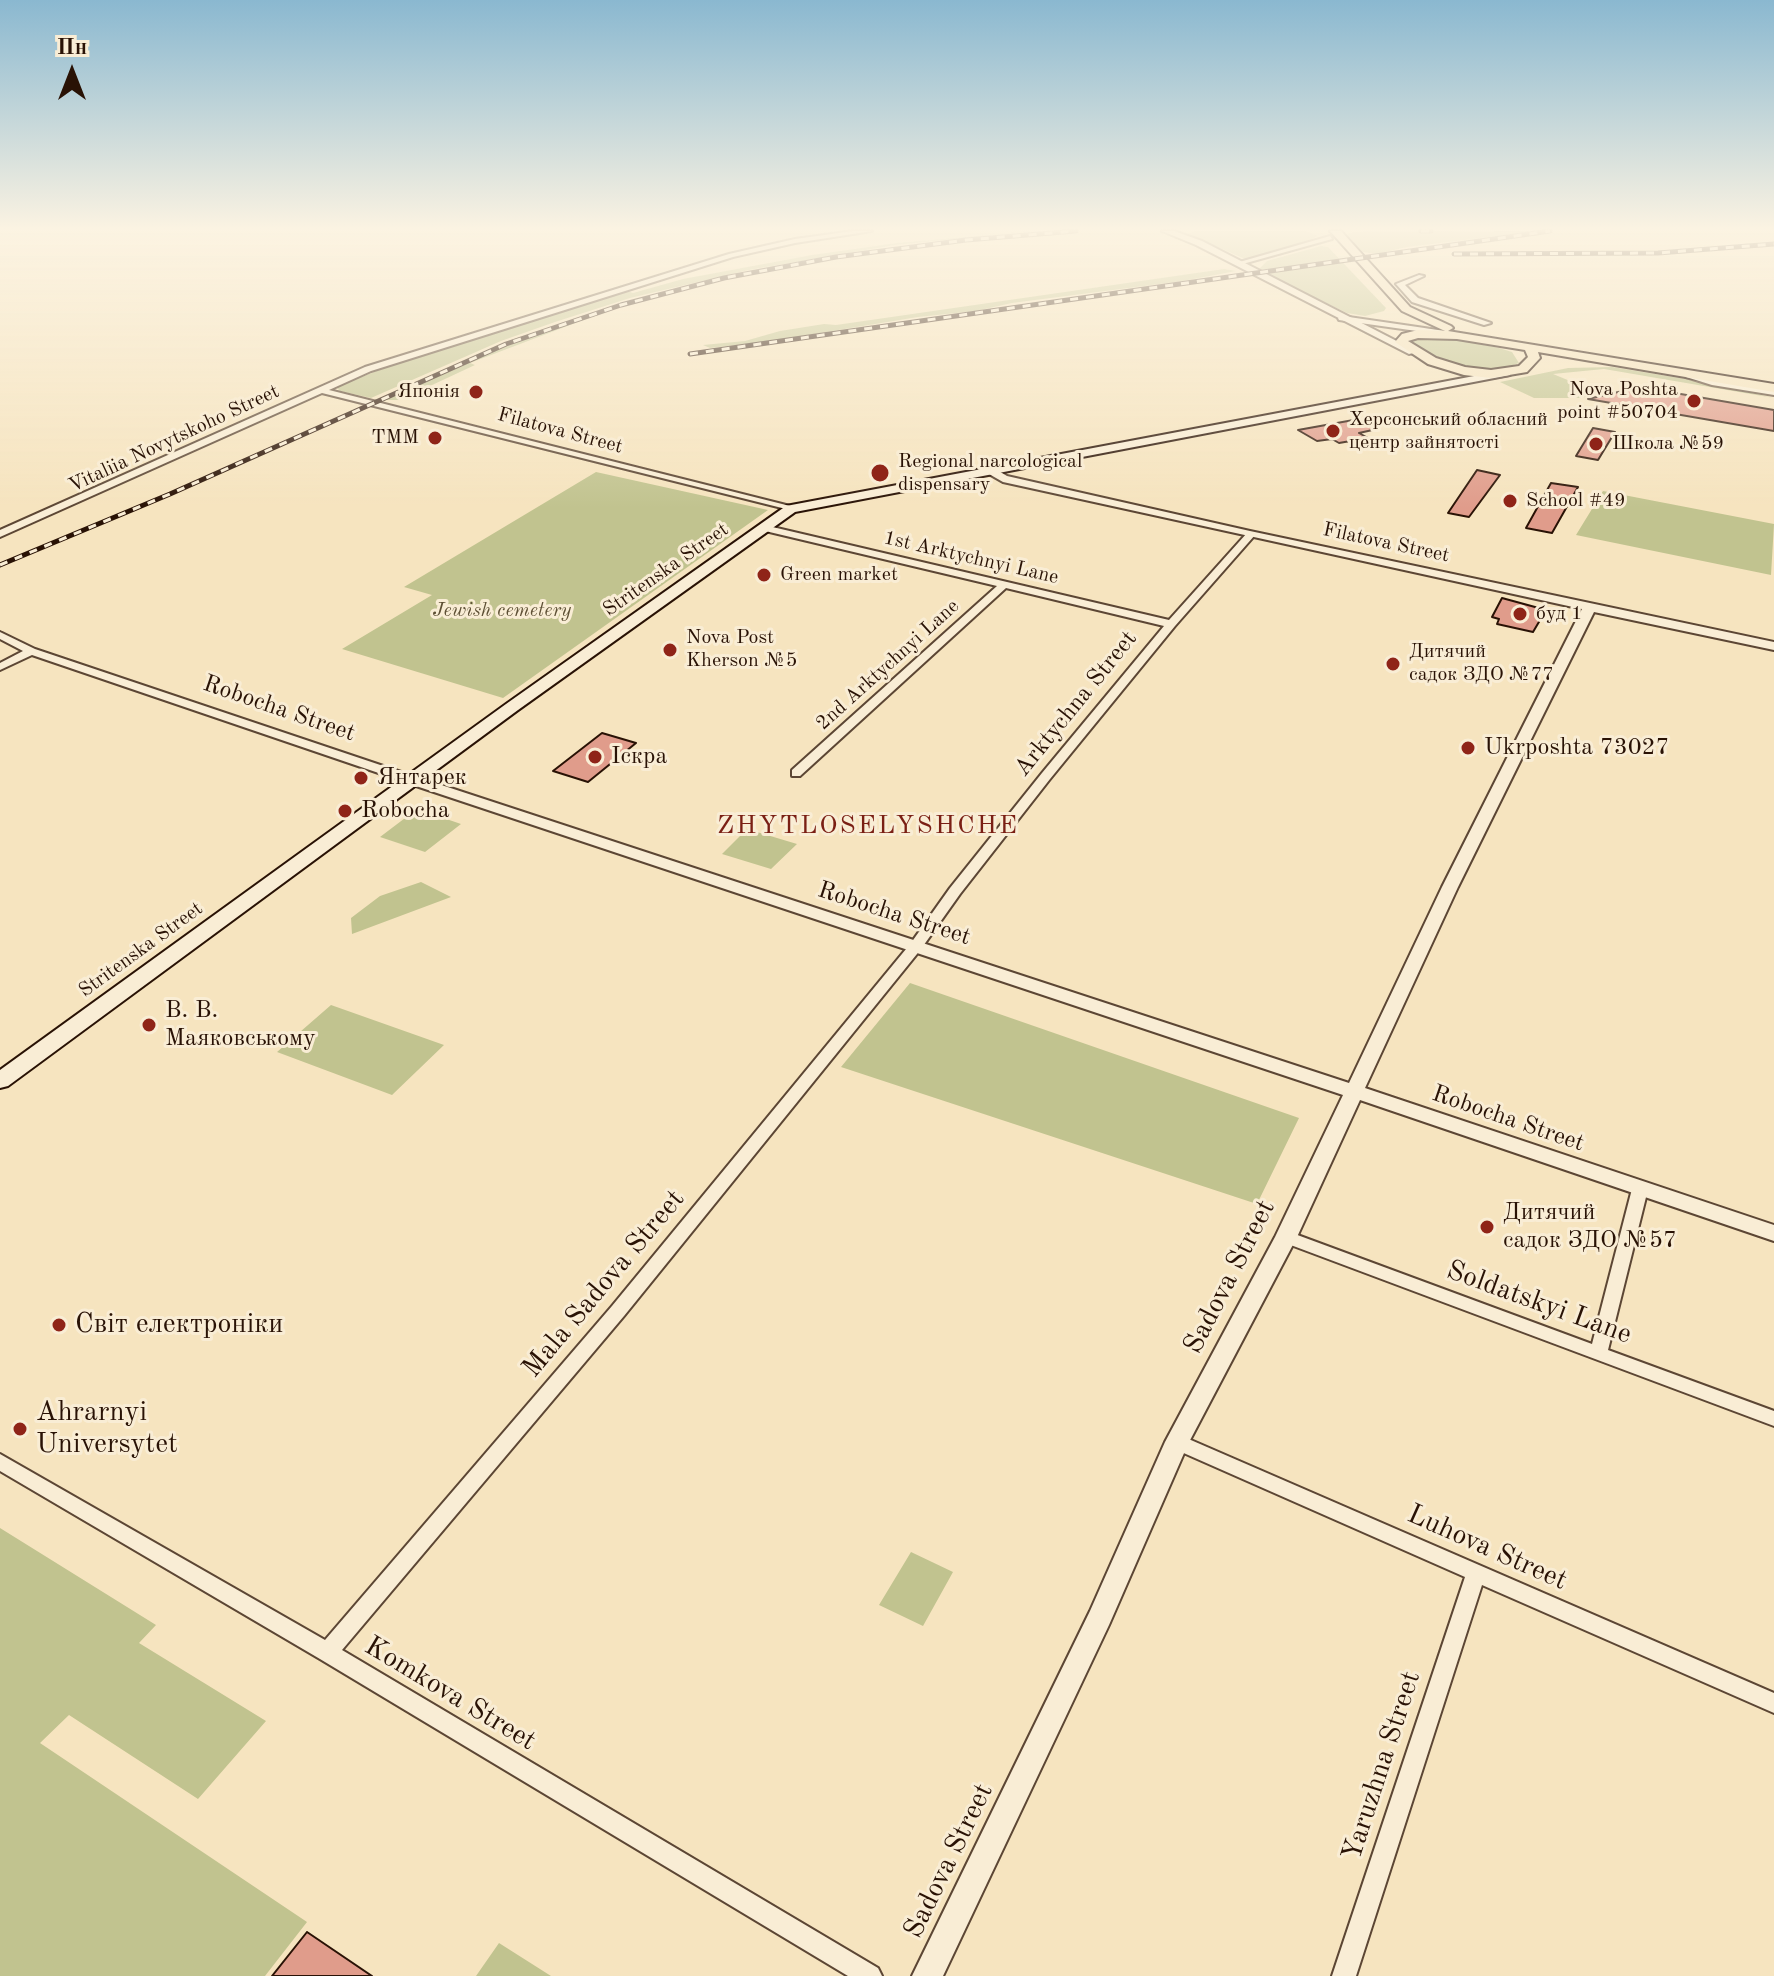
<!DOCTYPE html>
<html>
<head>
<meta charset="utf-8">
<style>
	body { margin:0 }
	#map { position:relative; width:1774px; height:1976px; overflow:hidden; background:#f6e4bf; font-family:"Old Standard TT",serif }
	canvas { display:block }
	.north { position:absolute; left:32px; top:32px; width:80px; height:80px; -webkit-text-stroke:6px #f9edd5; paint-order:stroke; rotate:0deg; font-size:22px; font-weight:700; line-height:32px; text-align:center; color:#291205 }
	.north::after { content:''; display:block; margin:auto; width:28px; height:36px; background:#291205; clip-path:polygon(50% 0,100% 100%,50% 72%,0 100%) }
</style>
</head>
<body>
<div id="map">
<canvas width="1774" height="1976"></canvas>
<div class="north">Пн</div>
</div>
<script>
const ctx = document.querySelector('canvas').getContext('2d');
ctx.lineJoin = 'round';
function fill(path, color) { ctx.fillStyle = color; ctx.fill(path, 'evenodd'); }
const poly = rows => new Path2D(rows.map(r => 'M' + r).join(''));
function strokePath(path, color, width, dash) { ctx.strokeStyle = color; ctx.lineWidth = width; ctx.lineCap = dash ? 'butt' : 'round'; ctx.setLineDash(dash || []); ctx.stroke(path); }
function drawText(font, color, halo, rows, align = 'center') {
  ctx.font = font + ' "Old Standard TT",serif'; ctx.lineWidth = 6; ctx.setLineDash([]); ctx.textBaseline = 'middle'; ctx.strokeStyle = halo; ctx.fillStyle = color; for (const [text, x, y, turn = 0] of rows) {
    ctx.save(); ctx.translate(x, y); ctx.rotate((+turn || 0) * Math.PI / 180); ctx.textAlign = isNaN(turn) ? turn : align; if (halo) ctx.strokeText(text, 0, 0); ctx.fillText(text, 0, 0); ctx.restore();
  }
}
const green = poly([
	[1034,231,895,245,749,270,630,298,555,322,501,341,371,398,340,391,336,387,420,354,625,290,633,293,683,279,812,255,897,243],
	[1194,231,1306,231,1318,236,1300,245,1245,259,1188,234],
	[1353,232,1527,231,1530,232,1407,247,1376,254,1363,252,1347,235],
	[1321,246,1328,247,1386,308,1384,311,1365,316,1347,313,1263,273,1271,272,1269,270,1259,269,1267,261],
	[1224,269,1236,271,1183,281,1012,303,976,311,918,317,765,342,710,348,703,345,745,341,780,331,824,324,836,325],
	[599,314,470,363,475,365,400,400,382,400,498,348],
	[1428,334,1499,348,1512,352,1519,363,1499,370,1479,371,1445,364,1408,341],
	[1612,367,1692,380,1774,398,1604,369,1553,374,1592,390,1590,396,1581,398,1534,398,1500,382,1568,368],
	[596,472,768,510,503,698,342,649,432,595,404,587],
	[1603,491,1774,524,1771,575,1576,535],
	[417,809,461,824,425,852,380,837],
	[747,829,797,844,771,869,722,854],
	[421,882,451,897,352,934,351,918,380,896],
	[910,983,1299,1118,1257,1204,841,1067],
	[331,1005,444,1045,392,1095,277,1052],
	[0,1528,156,1625,139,1643,266,1721,198,1799,69,1715,40,1743,307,1922,265,1976,0,1976],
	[911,1552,953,1572,923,1626,879,1605],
	[499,1943,551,1976,476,1976]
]);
const building = poly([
	[1640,387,1774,410,1774,431,1588,399,1640,387],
	[1359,419,1377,429,1359,433,1368,438,1339,443,1332,439,1317,441,1298,430,1359,419],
	[1593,428,1615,432,1598,460,1576,456,1593,428],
	[1477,470,1500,475,1469,517,1448,513,1477,470],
	[1551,483,1578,487,1552,533,1526,528,1551,483],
	[1502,598,1546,610,1533,632,1497,624,1499,619,1492,617,1502,598],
	[602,733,636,743,588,782,553,771,602,733],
	[307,1932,372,1976,272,1976,307,1932]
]);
const minor = poly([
	[853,231,872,231,795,243,733,257,371,371,329,390,794,507,794,511,322,393,0,537,0,530,365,367,729,254,795,239,853,231],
	[1330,236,1332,239,1239,265,1236,263,1330,236],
	[1419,275,1424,276,1405,285,1418,298,1491,323,1484,325,1412,302,1396,284,1419,275],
	[1342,316,1445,331,1449,333,1445,335,1339,320,1338,318,1342,316],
	[1689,373,1716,381,1774,391,1774,395,1712,385,1686,377,1686,373,1689,373],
	[764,525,1169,620,1247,533,1255,535,1175,626,1050,779,960,894,921,949,624,1316,342,1650,878,1968,882,1976,848,1976,320,1659,0,1471,0,1454,325,1640,612,1306,911,943,950,888,1042,773,1164,626,1006,588,800,776,792,776,792,770,997,586,761,530,759,528,764,525],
	[0,632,35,649,416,777,418,780,412,784,408,783,32,655,0,670,0,663,23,651,0,639,0,632],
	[1640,1183,1646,1185,1648,1189,1608,1350,1774,1411,1774,1426,1280,1241,1278,1237,1280,1233,1286,1231,1292,1233,1592,1344,1632,1189,1634,1185,1640,1183],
	[1177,1434,1774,1693,1774,1713,1482,1585,1356,1976,1332,1976,1465,1577,1170,1447,1168,1442,1170,1437,1177,1434]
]);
const tertiary = poly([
	[1162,231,1174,231,1202,241,1418,352,1409,354,1196,245,1162,231],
	[989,470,997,470,1007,476,1250,531,1774,642,1774,650,1594,612,1458,887,1365,1088,1774,1225,1774,1241,1360,1100,1297,1237,1188,1444,1109,1625,943,1976,912,1976,1090,1611,1165,1442,1275,1237,1343,1095,407,783,404,780,412,775,417,777,1349,1083,1442,887,1582,609,1003,482,989,474,989,470]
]);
const secondary = poly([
	[1506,370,1510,371,1510,375,795,512,518,710,8,1086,0,1088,0,1070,506,704,786,506,1506,370]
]);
const primary = poly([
	[1330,231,1341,231,1410,307,1451,326,1453,328,1448,331,1774,384,1774,392,1538,352,1540,358,1527,372,1491,378,1464,375,1428,364,1395,342,1402,334,1418,330,1445,331,1402,311,1330,231],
	[1418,338,1457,339,1525,350,1528,357,1519,366,1491,370,1465,367,1436,358,1408,341,1418,338]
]);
const rail = poly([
	[1421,231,1431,231],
	[1454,254,1658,253,1774,244],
	[690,354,1550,231],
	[0,565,170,494,506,344,621,305,724,278,836,257,966,240,1076,231]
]);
const markers = [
	[476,392,8,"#8f2418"],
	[1694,401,8,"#8f2418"],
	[1333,431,8,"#8f2418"],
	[435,438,8,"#8f2418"],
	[1596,444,8,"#8f2418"],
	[880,473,10,"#8f2418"],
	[1510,501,8,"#8f2418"],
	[764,575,8,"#8f2418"],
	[1520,614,8,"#8f2418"],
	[670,650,8,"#8f2418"],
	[1393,664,8,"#8f2418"],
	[1468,748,8,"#8f2418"],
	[595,757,8,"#8f2418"],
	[361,778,8,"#8f2418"],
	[345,811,8,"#8f2418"],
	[149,1025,8,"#8f2418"],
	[1487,1227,8,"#8f2418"],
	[59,1325,8,"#8f2418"],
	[20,1429,8,"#8f2418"]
];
const farPoinames = [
	["Nova Poshta",1678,390,"right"],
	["point #50704",1678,413,"right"],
	["Японія",460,392,"right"],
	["Херсонський обласний",1349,420],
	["центр зайнятості",1349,443],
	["TMM",419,438,"right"],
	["Школа №59",1612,444],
	["Regional narcological",898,462],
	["dispensary",898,485],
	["School #49",1526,501],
	["Green market",780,575],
	["буд 1",1536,614],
	["Nova Post",686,638],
	["Kherson №5",686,661],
	["Дитячий",1409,652],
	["садок ЗДО №77",1409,675]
];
const farStreetnames = [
	["Filatova Street",560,431,15],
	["Vitaliia Novytskoho Street",174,439,-25],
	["Filatova Street",1386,543,12],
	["1st Arktychnyi Lane",971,558,13],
	["Stritenska Street",666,570,-35],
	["2nd Arktychnyi Lane",888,665,-42],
	["Stritenska Street",141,950,-36]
];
const farParknames = [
	["Jewish cemetery",502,611]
];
const streetNames = [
	["Arktychna Street",1076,704,-51],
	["Robocha Street",279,709,19],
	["Robocha Street",894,914,18],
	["Robocha Street",1508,1119,19]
];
const poiNames = [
	["Ukrposhta 73027",1484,748],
	["Іскра",611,757],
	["Янтарек",377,778],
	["Robocha",361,811],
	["В. В.",165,1011],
	["Маяковському",165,1039],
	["Дитячий",1503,1213],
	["садок ЗДО №57",1503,1241]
];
const neighbourhoodNames = [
	["ZHYTLOSELYSHCHE",868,826]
];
const nearStreetnames = [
	["Sadova Street",1230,1277,-63],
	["Mala Sadova Street",604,1284,-50],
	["Soldatskyi Lane",1539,1303,20],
	["Luhova Street",1487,1548,24],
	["Komkova Street",450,1694,31],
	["Yaruzhna Street",1382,1766,-72],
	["Sadova Street",949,1861,-64]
];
const nearPoinames = [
	["Світ електроніки",75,1325],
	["Ahrarnyi",36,1413],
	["Universytet",36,1445]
];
fill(green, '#c1c38f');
fill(building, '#e09c8b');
strokePath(building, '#291205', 2);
strokePath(minor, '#5c4634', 4);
strokePath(tertiary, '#5c4634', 4);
strokePath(secondary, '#291205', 4);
strokePath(primary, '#291205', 4);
fill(minor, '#f9edd5');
fill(tertiary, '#f9edd5');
fill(secondary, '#f9edd5');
fill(primary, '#f6e4bf');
strokePath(rail, '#291205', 5);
strokePath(rail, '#f9edd5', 3, [8]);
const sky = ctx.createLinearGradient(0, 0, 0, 508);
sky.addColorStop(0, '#8ab8d0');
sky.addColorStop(0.45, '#fbf3e2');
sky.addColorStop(1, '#fbf3e200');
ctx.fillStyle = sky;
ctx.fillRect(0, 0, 1774, 508);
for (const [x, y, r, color] of markers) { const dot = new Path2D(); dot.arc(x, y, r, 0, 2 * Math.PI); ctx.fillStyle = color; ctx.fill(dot); strokePath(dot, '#f9edd5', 3); }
drawText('20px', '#291205', '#f9edd5', farPoinames, 'left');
drawText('20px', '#291205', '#f9edd5', farStreetnames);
drawText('italic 20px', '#5e5035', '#f9edd5', farParknames);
drawText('24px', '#291205', '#f9edd5', streetNames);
drawText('24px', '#291205', '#f9edd5', poiNames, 'left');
ctx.letterSpacing = '2px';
drawText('26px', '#7a1f14', '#f9edd5', neighbourhoodNames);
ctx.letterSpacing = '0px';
drawText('28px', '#291205', '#f9edd5', nearStreetnames);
drawText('28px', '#291205', '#f9edd5', nearPoinames, 'left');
</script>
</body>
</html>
